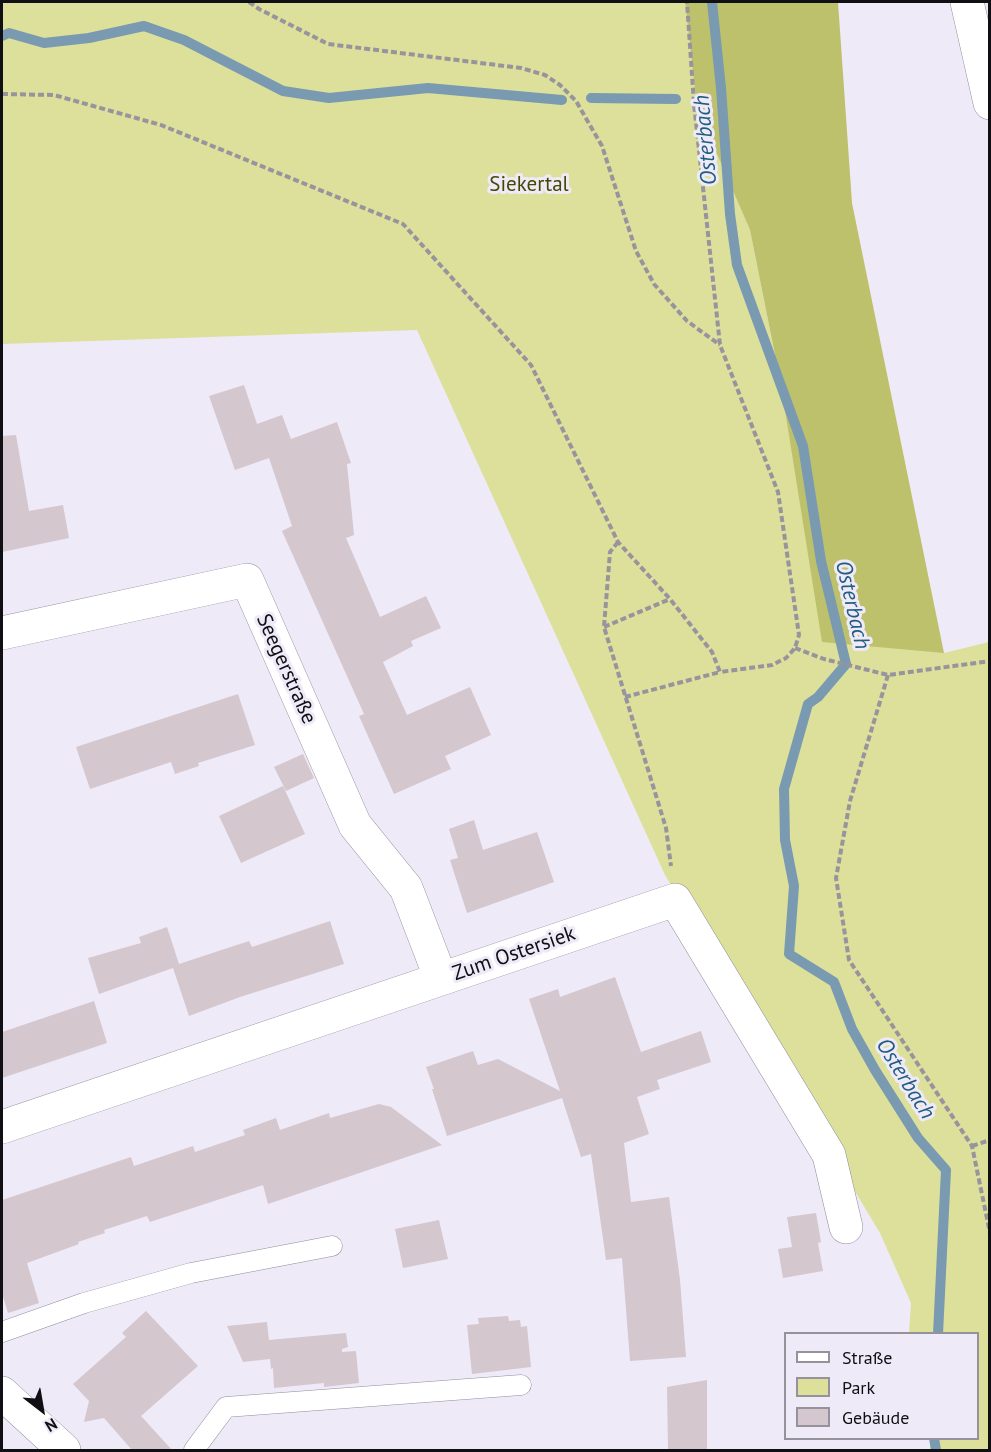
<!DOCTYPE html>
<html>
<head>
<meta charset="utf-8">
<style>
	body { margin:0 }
	#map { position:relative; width:991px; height:1452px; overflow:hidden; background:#efeaf8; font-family:"PT Sans",sans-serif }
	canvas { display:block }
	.frame { position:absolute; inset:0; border:3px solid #100f13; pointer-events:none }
	.legend { position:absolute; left:784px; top:1332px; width:195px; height:108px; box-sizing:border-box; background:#efeaf8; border:2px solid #96929c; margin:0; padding:8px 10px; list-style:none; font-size:18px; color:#100f13 }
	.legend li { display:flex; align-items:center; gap:12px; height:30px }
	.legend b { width:30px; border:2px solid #96929c }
	.north { position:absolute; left:12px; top:1380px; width:60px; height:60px; -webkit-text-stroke:4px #efeaf8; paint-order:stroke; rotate:149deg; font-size:16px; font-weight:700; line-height:24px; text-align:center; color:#100f13 }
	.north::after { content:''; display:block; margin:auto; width:21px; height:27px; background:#100f13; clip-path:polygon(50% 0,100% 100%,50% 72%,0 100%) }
</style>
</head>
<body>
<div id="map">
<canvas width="991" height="1452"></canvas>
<div class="frame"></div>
<ul class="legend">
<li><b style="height:8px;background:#fff"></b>Straße</li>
<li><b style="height:16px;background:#dce09a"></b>Park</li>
<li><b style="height:16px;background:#d4c7ce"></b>Gebäude</li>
</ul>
<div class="north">N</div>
</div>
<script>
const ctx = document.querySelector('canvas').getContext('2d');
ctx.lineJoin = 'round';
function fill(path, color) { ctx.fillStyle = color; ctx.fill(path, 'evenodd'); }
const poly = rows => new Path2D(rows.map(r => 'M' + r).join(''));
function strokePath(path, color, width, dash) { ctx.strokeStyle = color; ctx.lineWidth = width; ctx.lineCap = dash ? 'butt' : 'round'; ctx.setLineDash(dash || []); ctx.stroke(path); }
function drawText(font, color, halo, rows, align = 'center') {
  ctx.font = font + ' "PT Sans",sans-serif'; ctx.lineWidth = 6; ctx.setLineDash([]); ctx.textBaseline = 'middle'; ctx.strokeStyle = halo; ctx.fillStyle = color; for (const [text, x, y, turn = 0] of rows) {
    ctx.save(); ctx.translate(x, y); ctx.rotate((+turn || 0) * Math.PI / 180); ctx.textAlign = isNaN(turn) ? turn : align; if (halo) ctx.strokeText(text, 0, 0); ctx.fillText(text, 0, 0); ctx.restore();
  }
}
const green = poly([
	[2,2,685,2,697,108,750,230,781,385,944,653,989,642,989,1450,930,1450,930,1439,978,1438,978,1334,909,1333,911,1303,880,1233,665,875,417,330,2,344]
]);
const forest = poly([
	[685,2,838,2,852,203,944,653,822,642,781,385,750,230,697,108]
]);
const stream = poly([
	[712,2,721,88,730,214,737,265,803,446,821,561,846,664,818,697,808,704,784,789,785,840,794,886,789,954,834,982,852,1029,875,1070,918,1138,946,1170,938,1334],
	[2,36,9,33,44,43,89,38,144,26,184,40,283,91,329,98,428,88,562,100],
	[591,98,676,99],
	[934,1438,936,1450]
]);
const building = poly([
	[244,385,257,424,282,415,291,439,337,422,351,463,347,464,354,535,346,538,380,617,426,596,441,628,411,641,413,646,383,662,407,715,470,687,491,735,445,756,451,769,394,794,359,716,364,714,282,531,292,526,269,458,235,470,209,396],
	[16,435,29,511,63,505,69,538,2,552,2,436],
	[238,694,255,745,198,763,199,766,175,774,171,762,90,789,76,747],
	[303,754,314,778,286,791,274,767],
	[283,786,305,834,241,863,219,816],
	[474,820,483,850,537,832,554,882,467,913,450,860,458,858,449,829],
	[330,921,344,964,240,997,189,1016,173,968,99,994,88,958,141,943,139,937,167,927,179,964,249,941,252,947],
	[615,977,641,1052,701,1031,711,1062,657,1080,660,1089,637,1097,649,1134,624,1143,631,1202,669,1197,680,1280,686,1357,630,1361,622,1258,606,1260,591,1154,581,1157,562,1098,447,1136,432,1089,434,1089,426,1067,473,1051,478,1065,498,1059,560,1091,529,999,558,989,560,997],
	[94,1001,107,1043,2,1078,2,1032],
	[379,1104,391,1107,442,1145,268,1204,263,1185,150,1222,147,1216,104,1230,105,1233,78,1242,79,1244,27,1263,39,1303,8,1313,2,1293,2,1200,131,1157,134,1166,193,1146,195,1152,245,1135,243,1130,276,1118,280,1130,329,1113,330,1118],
	[816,1213,821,1242,818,1243,823,1271,783,1278,778,1249,792,1247,787,1217],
	[439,1220,448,1259,403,1268,395,1229],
	[146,1311,198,1366,141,1416,172,1450,132,1450,104,1418,84,1422,89,1401,73,1384,126,1337,122,1333],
	[508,1316,509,1321,520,1320,521,1327,527,1326,531,1367,472,1374,467,1325,479,1324,478,1318],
	[267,1322,269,1340,346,1333,348,1347,342,1349,342,1352,356,1351,359,1383,324,1387,324,1383,274,1388,273,1368,271,1369,270,1359,243,1362,227,1326],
	[707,1380,707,1450,668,1450,667,1387]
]);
const path = poly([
	[249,2,259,9,328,44,521,68,545,75,560,85,576,101,602,146,636,251,654,284,687,321,720,345],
	[2,94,54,95,161,125,403,224,531,365,618,542,670,599,712,652,720,672,772,665,786,658,795,648,799,635,778,492,720,345,694,104,687,2],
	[618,542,610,552,604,627,666,828,671,866],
	[604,627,670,599],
	[795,648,824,659,888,675,990,661],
	[888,675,850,801,836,878,849,960,972,1146,990,1233],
	[625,697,720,672],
	[972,1146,990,1140]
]);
const service = poly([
	[2,1332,84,1303,191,1273,332,1246],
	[194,1450,226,1407,521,1385]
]);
const minor = poly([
	[967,2,990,103],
	[2,633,247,580,355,825,406,888,441,979],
	[2,1127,675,900,829,1155,846,1227],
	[2,1393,64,1450]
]);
const parkNames = [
	["Siekertal",529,185]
];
const streetNames = [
	["Seegerstraße",286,669,66],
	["Zum Ostersiek",514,954,-19]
];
const waterNames = [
	["Osterbach",706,140,-95],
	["Osterbach",852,605,77],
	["Osterbach",905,1079,58]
];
fill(green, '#dce09a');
fill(forest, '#bdc16b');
strokePath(stream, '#799ab0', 10);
fill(building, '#d4c7ce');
strokePath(service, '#918d99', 21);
strokePath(minor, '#918d99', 34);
strokePath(path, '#98949e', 4, [6, 3]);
strokePath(service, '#fff', 20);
strokePath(minor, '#fff', 33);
drawText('21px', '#464701', '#efeaf8', parkNames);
drawText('21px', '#100f13', '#efeaf8', streetNames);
drawText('italic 22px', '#205d80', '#efeaf8', waterNames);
</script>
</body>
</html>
